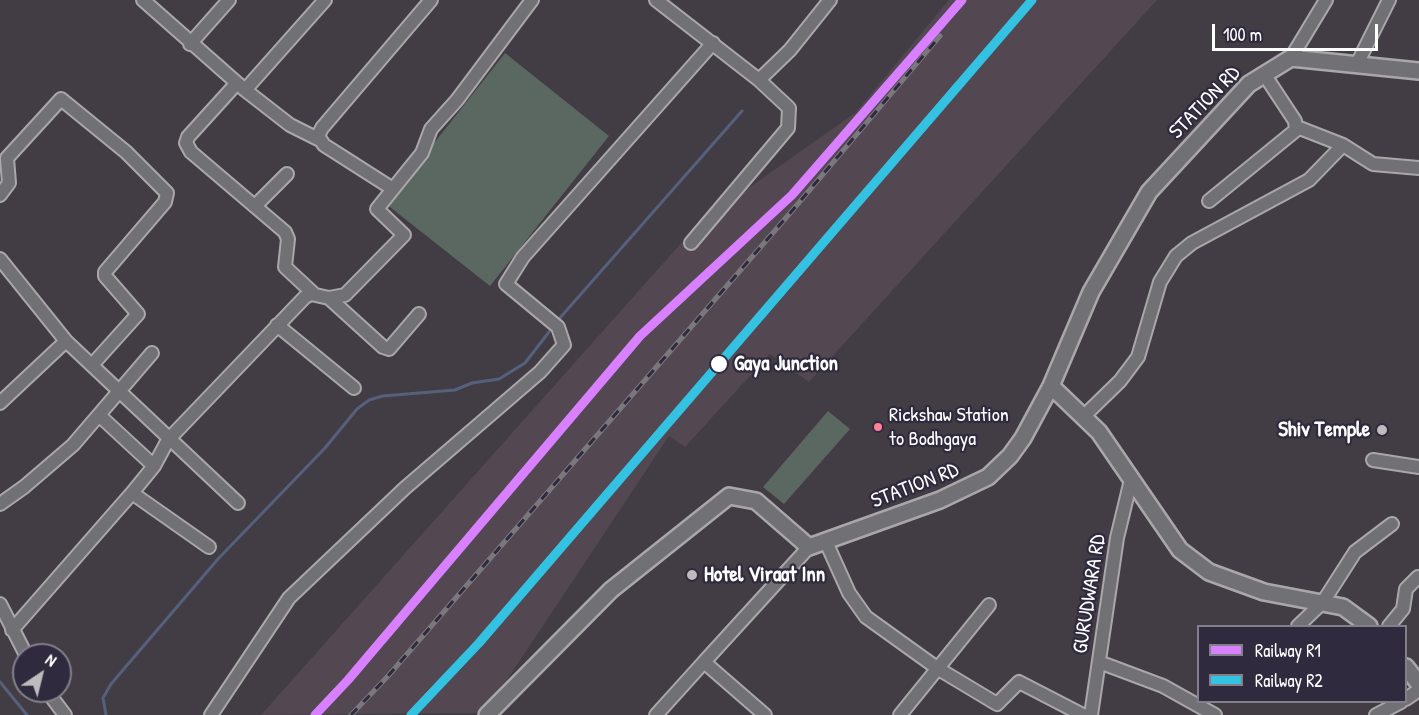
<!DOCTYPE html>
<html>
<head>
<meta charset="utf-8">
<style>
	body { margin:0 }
	#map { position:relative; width:1419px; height:715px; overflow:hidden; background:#423c44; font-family:"Patrick Hand",sans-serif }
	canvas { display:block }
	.legend { position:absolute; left:1197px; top:625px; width:210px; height:78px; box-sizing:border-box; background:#2f2a3d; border:2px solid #827f8b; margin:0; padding:8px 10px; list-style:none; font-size:18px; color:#fff }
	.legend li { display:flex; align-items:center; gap:12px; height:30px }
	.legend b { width:30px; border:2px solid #827f8b }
	.north { position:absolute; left:12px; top:643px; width:60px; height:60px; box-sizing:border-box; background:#2f2a3d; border:2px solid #827f8b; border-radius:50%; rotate:35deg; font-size:16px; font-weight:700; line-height:24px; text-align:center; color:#fff }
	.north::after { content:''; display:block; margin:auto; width:21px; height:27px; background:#bdbbbe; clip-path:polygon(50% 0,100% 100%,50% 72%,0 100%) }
	.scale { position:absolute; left:1212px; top:24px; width:166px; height:27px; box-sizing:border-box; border:3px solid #fff; border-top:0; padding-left:8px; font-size:18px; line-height:21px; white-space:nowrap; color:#fff; -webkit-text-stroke:4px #2f2a3d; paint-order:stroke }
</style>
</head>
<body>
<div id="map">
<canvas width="1419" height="715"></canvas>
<ul class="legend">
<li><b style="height:8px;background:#d880ff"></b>Railway R1</li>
<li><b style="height:8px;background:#33c2e2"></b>Railway R2</li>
</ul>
<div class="north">N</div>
<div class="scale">100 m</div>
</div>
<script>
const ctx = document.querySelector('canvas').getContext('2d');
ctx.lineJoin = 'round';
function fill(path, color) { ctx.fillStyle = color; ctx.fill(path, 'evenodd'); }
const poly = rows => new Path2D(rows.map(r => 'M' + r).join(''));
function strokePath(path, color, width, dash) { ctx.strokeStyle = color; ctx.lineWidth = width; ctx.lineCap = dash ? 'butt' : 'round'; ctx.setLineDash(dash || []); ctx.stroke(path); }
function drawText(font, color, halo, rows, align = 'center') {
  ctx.font = font + ' "Patrick Hand",sans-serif'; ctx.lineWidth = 4.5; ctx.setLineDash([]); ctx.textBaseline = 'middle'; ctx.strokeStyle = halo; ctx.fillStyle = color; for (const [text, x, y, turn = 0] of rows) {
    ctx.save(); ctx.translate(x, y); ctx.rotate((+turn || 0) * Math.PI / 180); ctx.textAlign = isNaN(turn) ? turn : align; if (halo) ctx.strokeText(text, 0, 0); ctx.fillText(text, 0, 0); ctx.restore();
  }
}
const built = poly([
	[949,0,1157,0,809,382,770,354,685,447,669,436,485,713,261,715,699,223,855,113]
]);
const green = poly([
	[505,53,609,136,490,286,386,204],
	[828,411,850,429,784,504,763,487]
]);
const stream = poly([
	[559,319,742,111],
	[0,682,27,715],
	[106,715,103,698,111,684,218,559,325,448,357,409,369,400,383,396,455,390,472,383,499,379,525,363,549,332]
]);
const minor = poly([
	[143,0,245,90,290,125,320,140],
	[431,0,322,128,318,136,324,145,393,189,422,153,431,129,457,100,532,0],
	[656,0,759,80,789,108,788,128,691,243],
	[190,44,229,0],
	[1291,58,1326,0],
	[1357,64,1389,0],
	[759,80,790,50,830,0],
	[237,83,188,137,186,143,191,152,285,232,288,239,285,267,314,294],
	[245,90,325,0],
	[1297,127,1343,145,1373,164,1419,168],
	[0,195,9,183,7,158,61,99,126,152,167,193,165,202,105,272,105,276,138,314,92,365],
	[1209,201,1296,130,1295,121,1264,74],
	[255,206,287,174],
	[0,259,66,341,238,503],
	[329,298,383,347,389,349,419,314],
	[277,325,354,388],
	[0,403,66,341],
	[100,416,154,466],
	[1083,417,1120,381,1138,357,1160,282,1176,256,1192,243,1309,180,1343,145],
	[1373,460,1419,467],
	[132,493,209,547],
	[0,504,24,487,73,445,152,353],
	[826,542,849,593,866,617,937,668,997,704,1019,682,1083,715],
	[0,604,26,655],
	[1298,626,1323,602,1355,552,1392,524],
	[1389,626,1403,609,1406,589,1418,577],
	[12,630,132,493,154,466,168,440,305,297,311,294,329,298,345,295,404,235,377,209,393,189],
	[1099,662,1163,686,1215,715],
	[47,691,65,715],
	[1406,699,1419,690],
	[211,715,289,598,405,488,540,372,564,345,558,327,506,284,523,257,713,43],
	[656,715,704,662],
	[765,715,704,662,809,547],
	[900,715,989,605],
	[1091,715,1117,538,1131,480],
	[1376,715,1401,702]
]);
const tertiary = poly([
	[1051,386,1099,432,1180,550,1209,572,1264,592,1343,607,1369,626],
	[1406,667,1419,684],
	[487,715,611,590,729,496,756,501,809,547,940,500,988,477,1010,456,1023,438,1051,386,1091,292,1149,192,1249,84,1291,58,1419,71]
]);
const rail = poly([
	[315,715,348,680,640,336,792,195,815,170],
	[351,715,388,676,791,212,940,36]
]);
const rail1 = poly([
	[315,715,348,680,640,336,792,195,962,0]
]);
const rail2 = poly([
	[411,715,479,643,1032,0]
]);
const markers = [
	[719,364,9,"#fff"],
	[878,427,5,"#ff8098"],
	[1382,430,6,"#bdbbbe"],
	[692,575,6,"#bdbbbe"]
];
const busNames = [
	["Rickshaw Station",889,416],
	["to Bodhgaya",889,440]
];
const streetNames = [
	["STATION RD",1205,103,-46],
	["STATION RD",915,486,-21],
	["GURUDWARA RD",1090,594,-81]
];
const stopNames = [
	["Gaya Junction",734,364]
];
const poiNames = [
	["Shiv Temple",1370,430],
	["Hotel Viraat Inn",704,575,"left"]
];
fill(built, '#534752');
fill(green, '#5b6761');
strokePath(stream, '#55617c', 3);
strokePath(minor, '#aaa7ab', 16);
strokePath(tertiary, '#aaa7ab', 20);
strokePath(minor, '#717074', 12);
strokePath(tertiary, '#717074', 15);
strokePath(rail, '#7a787d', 5);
strokePath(rail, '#2f2a3d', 3, [9]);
strokePath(rail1, '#d880ff', 9);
strokePath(rail2, '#33c2e2', 9);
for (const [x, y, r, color] of markers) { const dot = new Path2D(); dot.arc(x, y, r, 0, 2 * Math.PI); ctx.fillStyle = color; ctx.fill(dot); strokePath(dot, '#2f2a3d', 2); }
drawText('20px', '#fff', '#2f2a3d', busNames, 'left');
drawText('21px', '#fff', '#2f2a3d', streetNames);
drawText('bold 21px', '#fff', '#2f2a3d', stopNames, 'left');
drawText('bold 21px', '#fff', '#2f2a3d', poiNames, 'right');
</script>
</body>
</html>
